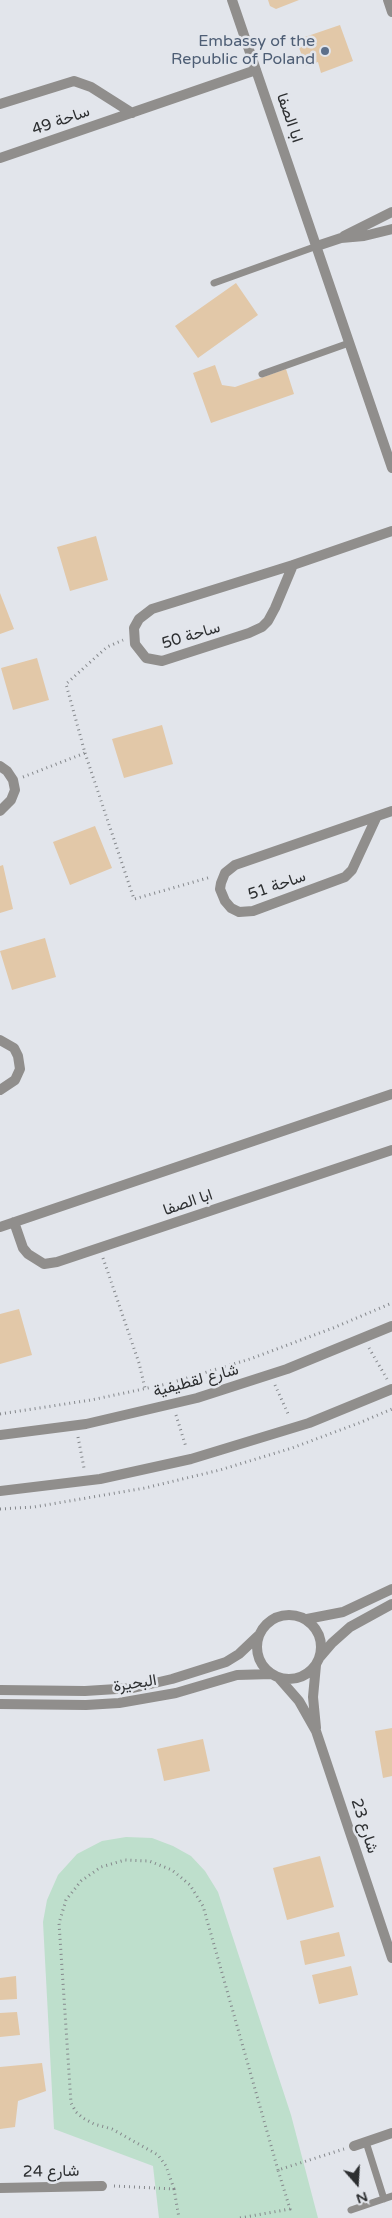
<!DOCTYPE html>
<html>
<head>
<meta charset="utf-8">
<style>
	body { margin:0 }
	#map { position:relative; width:392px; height:2218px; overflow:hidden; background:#e2e5eb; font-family:"Varela Round",sans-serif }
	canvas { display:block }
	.north { position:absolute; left:332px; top:2158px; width:50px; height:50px; -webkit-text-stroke:4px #e2e5eb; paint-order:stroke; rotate:161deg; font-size:14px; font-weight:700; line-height:20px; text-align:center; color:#2d2f31 }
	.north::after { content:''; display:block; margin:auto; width:18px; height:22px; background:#2d2f31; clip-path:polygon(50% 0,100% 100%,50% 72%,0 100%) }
</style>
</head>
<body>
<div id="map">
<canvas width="392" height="2218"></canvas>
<div class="north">N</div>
</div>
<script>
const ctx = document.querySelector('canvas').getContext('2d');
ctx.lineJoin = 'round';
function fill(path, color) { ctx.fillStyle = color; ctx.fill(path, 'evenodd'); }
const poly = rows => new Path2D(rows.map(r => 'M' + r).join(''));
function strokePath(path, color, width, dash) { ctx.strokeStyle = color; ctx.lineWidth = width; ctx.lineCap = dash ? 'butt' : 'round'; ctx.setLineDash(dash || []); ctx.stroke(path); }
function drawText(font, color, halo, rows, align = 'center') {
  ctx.font = font + ' "Varela Round",Vazirmatn,sans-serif'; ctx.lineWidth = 5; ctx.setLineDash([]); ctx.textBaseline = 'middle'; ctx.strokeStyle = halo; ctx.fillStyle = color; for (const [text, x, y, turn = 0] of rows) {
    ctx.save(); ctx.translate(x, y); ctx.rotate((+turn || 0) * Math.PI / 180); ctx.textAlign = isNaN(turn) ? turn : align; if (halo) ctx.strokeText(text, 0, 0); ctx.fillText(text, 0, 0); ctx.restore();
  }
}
const green = poly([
	[126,1837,152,1838,173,1846,191,1856,205,1871,218,1892,291,2115,318,2218,159,2218,153,2166,54,2129,43,1922,47,1900,58,1875,77,1854,102,1841]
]);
const building = poly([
	[268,0,299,0,276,9,270,6],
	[340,25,353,61,321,73,318,62,306,66,296,40],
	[236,283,258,315,198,358,175,326],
	[215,365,222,385,235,387,286,369,294,394,211,423,193,373],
	[96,536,108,580,70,591,57,547],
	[0,593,14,629,0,634],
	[37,658,49,700,13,710,1,668],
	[162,725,173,764,124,778,112,739],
	[95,826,112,868,70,885,53,842],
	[3,865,13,909,0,913,0,866],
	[45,938,56,977,12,990,0,951],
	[19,1309,32,1355,0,1364,0,1314],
	[392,1728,392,1776,383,1778,375,1731],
	[203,1739,210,1771,164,1781,157,1749],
	[320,1856,334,1907,287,1920,273,1868],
	[339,1932,345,1956,305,1965,300,1941],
	[351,1966,358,1995,319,2004,312,1975],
	[16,1976,17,1999,0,2000,0,1978],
	[17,2012,20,2035,0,2037,0,2013],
	[42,2063,46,2091,18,2101,15,2127,0,2129,0,2067]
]);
const path = poly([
	[85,753,134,899,211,877],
	[23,777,85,753,66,684,107,647,123,640],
	[103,1258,139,1363,145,1388],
	[369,1348,387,1379],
	[275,1385,289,1416],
	[0,1414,91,1400,167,1384,250,1359,333,1328,392,1303],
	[176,1415,186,1447],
	[78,1437,84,1468],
	[0,1509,34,1507,145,1488,220,1470,292,1448,359,1423,392,1409],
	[114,2186,174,2189,179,2218],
	[174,2189,166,2166,158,2155,112,2129,94,2124,83,2118,76,2112,71,2103,59,1923,66,1900,81,1881,101,1867,125,1860,149,1861,172,1870,190,1885,203,1906,278,2170],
	[240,2218,290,2209,278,2170,344,2149]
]);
const service = poly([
	[214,283,317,246],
	[262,374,349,343],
	[366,2142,384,2199],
	[351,2210,392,2196]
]);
const minor = poly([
	[232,0,392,468],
	[388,0,392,12],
	[0,104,74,81,91,87,132,113],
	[0,158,256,70],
	[344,236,392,212],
	[317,246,341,238,364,236,392,229],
	[293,565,275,608,268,621,262,627,249,633,162,661,146,658,135,644,134,628,139,619,152,609,293,565,392,531],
	[0,766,7,771,13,780,15,790,11,800,0,811],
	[377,816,352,870,345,877,253,911,239,912,231,908,225,901,220,889,221,883,225,873,235,865,392,811],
	[0,1040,14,1048,18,1056,20,1069,15,1080,0,1090],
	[14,1222,23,1248,28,1254,44,1264,57,1262,392,1150],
	[0,1227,392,1094],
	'257 1647a32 32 0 1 1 64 0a32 32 0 1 1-64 0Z',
	[307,1619,343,1612,392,1589],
	[320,1657,332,1643,350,1627,392,1604],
	[278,1677,299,1701,316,1731,392,1958],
	[0,1690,85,1691,133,1688,172,1679,226,1662,239,1654,258,1636],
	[0,1704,86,1705,119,1703,176,1693,237,1675,272,1674],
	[316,1728,313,1697,316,1665],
	[354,2146,392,2133],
	[0,2188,102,2186]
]);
const tertiary = poly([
	[0,1435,86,1424,197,1398,287,1369,392,1326],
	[0,1491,100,1479,191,1459,309,1423,392,1389]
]);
const markers = [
	[325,51,5,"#5c6f8a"]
];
const serviceNames = [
	["Embassy of the",315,42],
	["Republic of Poland",315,60]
];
const streetNames = [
	["ابا الصفا",289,118,71],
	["ساحة 49",61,121,-19],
	["ساحة 50",191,636,-17],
	["ساحة 51",277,886,-19],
	["ابا الصفا",188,1203,-19],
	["شارع لقطيفية",196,1381,-15],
	["البحيرة",135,1684,-9],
	["شارع 23",364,1826,72],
	["شارع 24",51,2172,-1]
];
fill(green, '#bedfcc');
fill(building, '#e2c8a8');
strokePath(path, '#85888c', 3, [1, 4]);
strokePath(service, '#908e8c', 7);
strokePath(minor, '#908e8c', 10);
strokePath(tertiary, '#908e8c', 10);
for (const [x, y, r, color] of markers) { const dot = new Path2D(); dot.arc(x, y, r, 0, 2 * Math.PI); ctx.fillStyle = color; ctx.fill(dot); strokePath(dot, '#e2e5eb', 2); }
drawText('16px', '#4e5e75', '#e2e5eb', serviceNames, 'right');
drawText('16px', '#2d2f31', '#e2e5eb', streetNames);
</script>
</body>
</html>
